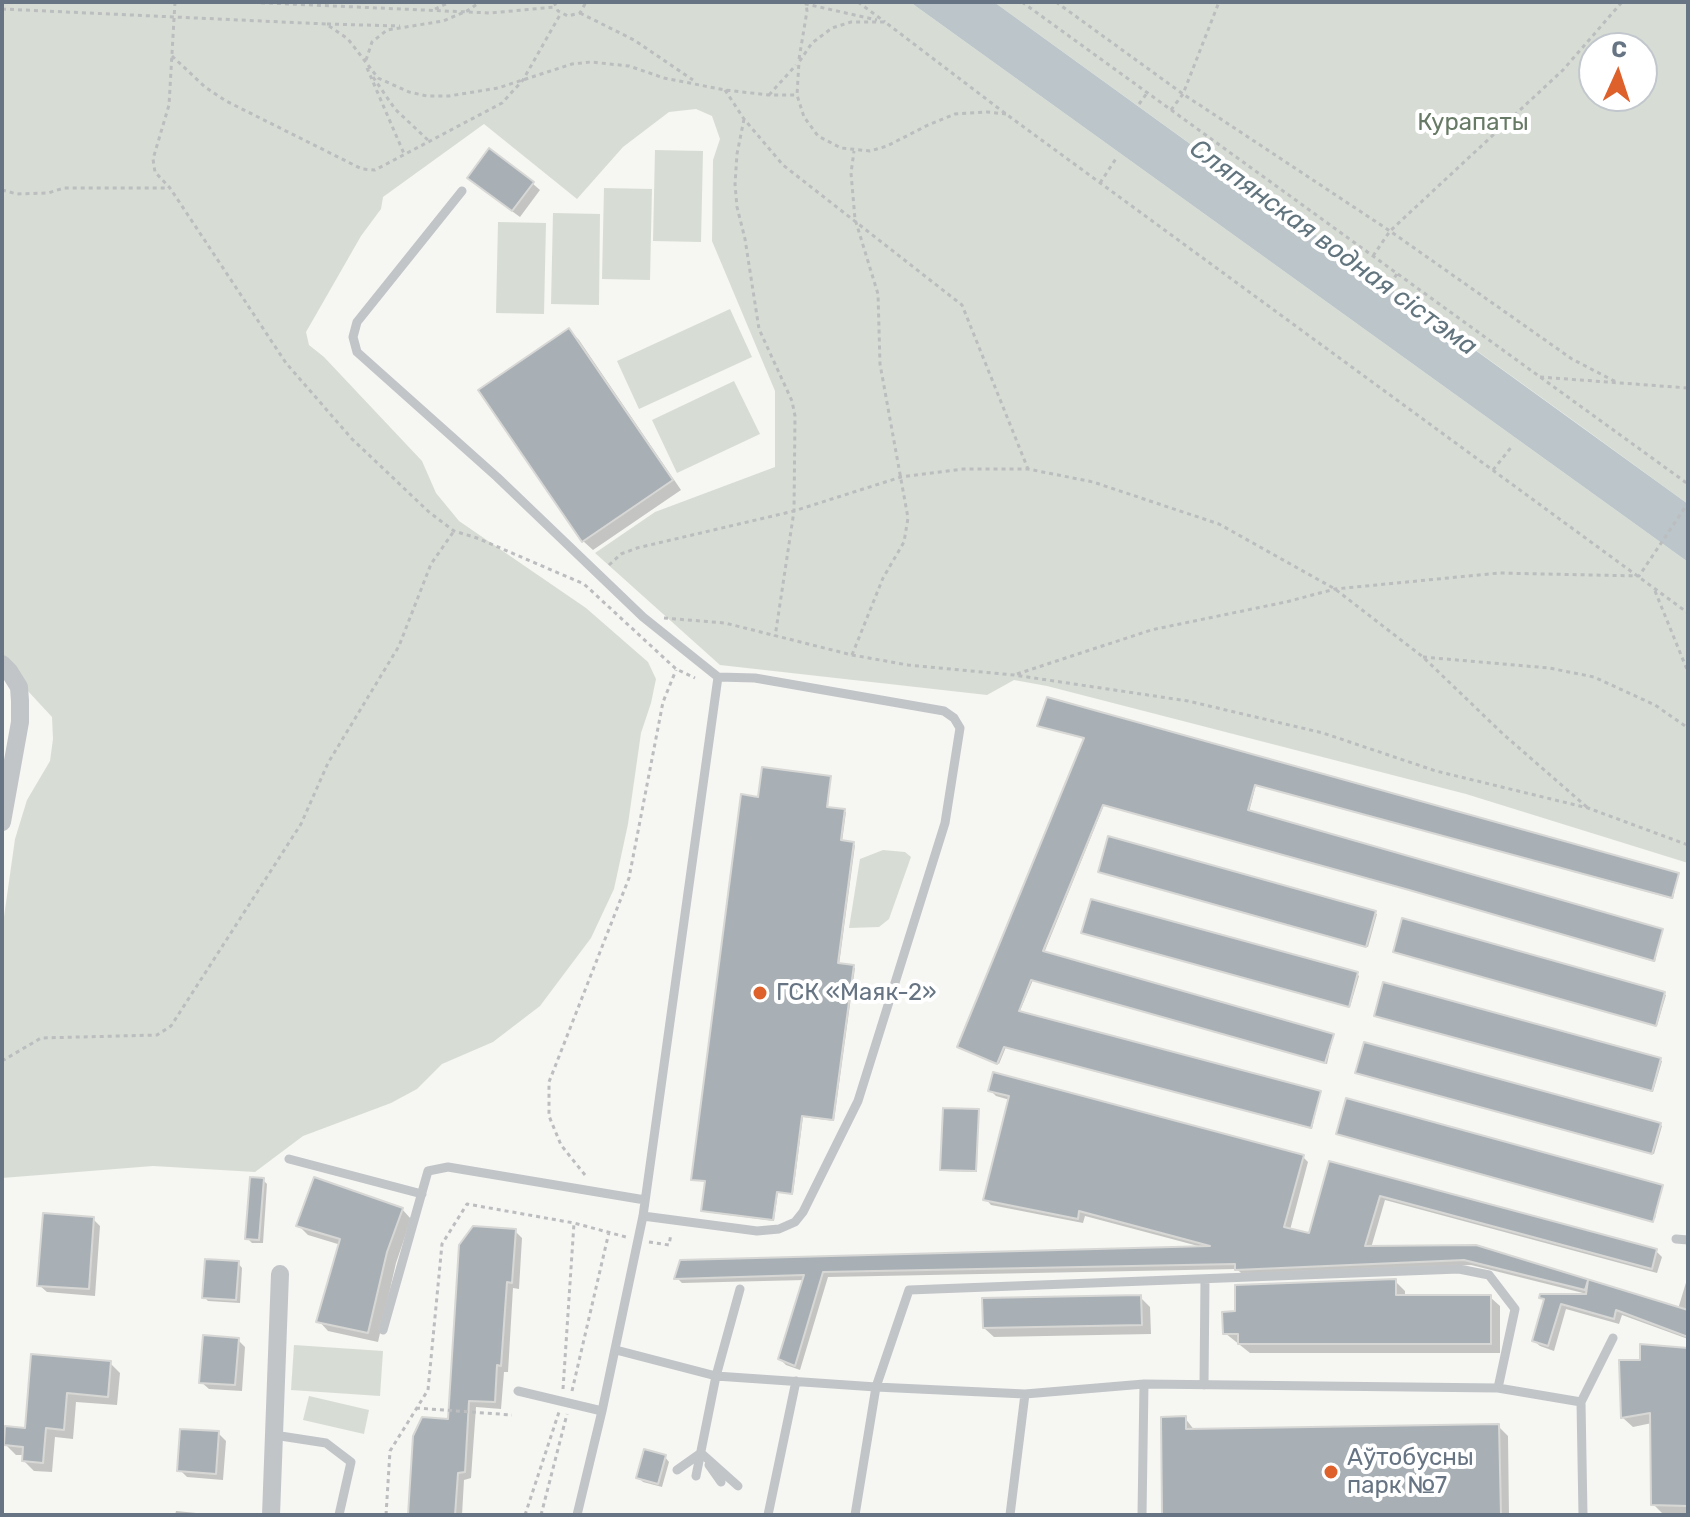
<!DOCTYPE html>
<html>
<head>
<meta charset="utf-8">
<style>
	body { margin:0 }
	#map { position:relative; width:1690px; height:1517px; overflow:hidden; background:#f6f6f3; font-family:Rubik,sans-serif }
	canvas { display:block }
	.frame { position:absolute; inset:0; border:4px solid #667483; pointer-events:none }
	.north { position:absolute; left:1578px; top:32px; width:80px; height:80px; box-sizing:border-box; background:#fff; border:2px solid #c2c7cd; border-radius:50%; rotate:3deg; font-size:22px; font-weight:700; line-height:32px; text-align:center; color:#667483 }
	.north::after { content:''; display:block; margin:auto; width:28px; height:36px; background:#de612b; clip-path:polygon(50% 0,100% 100%,50% 72%,0 100%) }
</style>
</head>
<body>
<div id="map">
<canvas width="1690" height="1517"></canvas>
<div class="frame"></div>
<div class="north">С</div>
</div>
<script>
const ctx = document.querySelector('canvas').getContext('2d');
ctx.lineJoin = 'round';
function fill(path, color) { ctx.fillStyle = color; ctx.fill(path, 'evenodd'); }
const poly = rows => new Path2D(rows.map(r => 'M' + r).join(''));
function strokePath(path, color, width, dash) { ctx.strokeStyle = color; ctx.lineWidth = width; ctx.lineCap = dash ? 'butt' : 'round'; ctx.setLineDash(dash || []); ctx.stroke(path); }
function drawText(font, color, halo, rows, align = 'center') {
  ctx.font = font + ' Rubik,sans-serif'; ctx.lineWidth = 8; ctx.setLineDash([]); ctx.textBaseline = 'middle'; ctx.strokeStyle = halo; ctx.fillStyle = color; for (const [text, x, y, turn = 0] of rows) {
    ctx.save(); ctx.translate(x, y); ctx.rotate((+turn || 0) * Math.PI / 180); ctx.textAlign = isNaN(turn) ? turn : align; if (halo) ctx.strokeText(text, 0, 0); ctx.fillText(text, 0, 0); ctx.restore();
  }
}
const green = poly([
	[2,2,910,2,1688,562,1688,863,1466,794,1047,686,1014,680,987,695,720,665,595,553,655,512,775,467,775,391,712,241,713,160,720,139,712,116,696,109,669,112,623,147,577,199,484,124,383,197,381,209,361,236,306,332,309,345,324,357,422,461,436,493,459,521,586,608,648,662,656,679,651,703,641,733,628,824,614,889,591,938,540,1006,493,1042,442,1064,417,1089,391,1103,303,1136,255,1172,153,1166,2,1178,2,931,15,839,27,800,50,761,53,739,52,717,2,663],
	[994,2,1688,2,1688,504,1578,424],
	[1594,48,1642,48,1642,96,1594,96],
	[655,150,703,151,701,242,653,241],
	[604,188,652,189,650,280,602,279],
	[553,213,600,214,599,305,551,304],
	[498,222,546,223,544,314,496,313],
	[730,309,752,357,639,409,617,361],
	[734,381,760,434,677,473,652,420],
	[883,850,905,852,911,857,889,919,879,927,849,928,860,859],
	[294,1345,383,1351,380,1396,291,1390],
	[309,1396,369,1410,364,1434,303,1420]
]);
const water = poly([
	[910,2,994,2,1688,504,1688,562]
]);
const shadow = poly([
	[532,183,540,190,520,217,476,185],
	[569,330,579,340,681,490,593,550,583,541],
	[1040,727,1678,875,1673,899,1256,785,1249,812,1662,931,1655,962,1412,890,1104,805,1044,953,1333,1036,1327,1064,1033,980,1019,1013,1320,1093,1312,1129,1006,1047,999,1064,961,1048,1085,739],
	[830,778,828,809,846,812,842,842,855,845,839,965,855,968,834,1121,803,1117,793,1194,778,1192,774,1221,705,1212,707,1182,693,1179,760,799],
	[1102,873,1375,913,1377,914,1368,947],
	[1084,933,1357,974,1359,976,1350,1007],
	[1396,953,1664,994,1666,995,1657,1026],
	[1378,1017,1660,1060,1662,1061,1653,1092],
	[1357,1073,1660,1124,1662,1126,1654,1154],
	[990,1090,1303,1157,1308,1162,1290,1230,1310,1236,1330,1164,1656,1251,1662,1257,1657,1273,1385,1200,1371,1248,1476,1247,1678,1309,1688,1276,1688,1339,1622,1315,1619,1324,1566,1309,1554,1351,1540,1346,1534,1341,1545,1301,1541,1297,1587,1294,1471,1265,1243,1275,1237,1269,828,1277,800,1370,786,1365,780,1359,805,1280,682,1283,677,1278,1202,1247,1085,1216,1083,1223,991,1205,986,1199,1010,1100,996,1096],
	[978,1111,977,1172,944,1171,942,1169],
	[263,1180,267,1184,263,1243,252,1243,247,1238],
	[1662,1187,1655,1219,1643,1219],
	[402,1209,411,1219,396,1263,378,1342,328,1331,319,1321,341,1245,308,1235,299,1226],
	[93,1219,100,1226,95,1296,47,1292,39,1285],
	[515,1231,522,1238,519,1289,513,1288,508,1372,504,1372,501,1409,476,1407,471,1478,464,1480,462,1515,410,1515,450,1421],
	[238,1263,242,1268,240,1303,208,1301,204,1297],
	[1395,1281,1405,1291,1405,1297,1490,1297,1500,1306,1500,1353,1250,1353,1225,1333],
	[1140,1297,1150,1307,1151,1334,994,1337,984,1328],
	[238,1340,245,1347,242,1391,209,1389,201,1382],
	[1688,1349,1688,1515,1663,1514,1653,1504,1652,1423,1633,1427,1623,1418,1643,1362],
	[33,1356,110,1363,120,1373,117,1405,76,1402,73,1439,55,1437,52,1472,34,1471,24,1461,24,1455,16,1455,6,1445,27,1430],
	[1185,1418,1195,1431,1498,1426,1508,1436,1509,1515,1164,1515],
	[218,1433,226,1441,223,1480,187,1477,180,1470],
	[665,1457,669,1462,662,1487,643,1482,638,1477],
	[176,1511,217,1515,175,1515]
]);
const building = poly([
	[489,148,534,182,512,211,467,178,489,148],
	[569,328,673,480,582,542,478,390,569,328],
	[1047,697,1679,873,1672,898,1255,785,1248,810,1663,929,1654,961,1409,890,1103,805,1043,951,1334,1034,1325,1063,1031,980,1019,1011,1321,1091,1311,1128,1004,1047,997,1064,957,1047,1084,738,1037,726,1047,697],
	[762,767,831,776,827,807,845,809,841,840,854,842,838,963,854,965,833,1120,802,1116,792,1194,777,1192,773,1220,701,1211,705,1181,691,1180,741,794,758,797,762,767],
	[1108,836,1376,911,1366,947,1098,872,1108,836],
	[1091,899,1358,972,1349,1007,1081,933,1091,899],
	[1402,918,1665,992,1656,1026,1393,952,1402,918],
	[1383,982,1661,1058,1652,1091,1374,1016,1383,982],
	[1364,1042,1661,1123,1652,1154,1355,1073,1364,1042],
	[993,1072,1304,1155,1284,1227,1309,1233,1329,1161,1657,1249,1652,1269,1380,1196,1365,1246,1476,1245,1688,1310,1688,1337,1616,1310,1614,1319,1561,1304,1548,1346,1532,1341,1544,1299,1539,1298,1540,1294,1586,1294,1588,1280,1585,1290,1464,1260,1235,1270,1235,1264,823,1272,795,1366,778,1359,804,1275,674,1279,680,1260,1210,1246,1079,1211,1078,1219,983,1200,1009,1096,988,1091,993,1072],
	[1346,1098,1663,1185,1653,1222,1336,1134,1346,1098],
	[943,1108,979,1109,976,1171,940,1170,943,1108],
	[250,1177,264,1178,259,1240,245,1239,250,1177],
	[314,1177,403,1208,387,1252,368,1333,316,1322,340,1239,296,1226,314,1177],
	[43,1213,94,1217,89,1289,37,1286,43,1213],
	[473,1226,516,1229,512,1283,507,1282,501,1366,497,1365,495,1402,469,1401,465,1472,458,1473,455,1515,408,1515,413,1436,422,1417,448,1419,459,1245,473,1226],
	[205,1259,239,1261,236,1300,202,1298,205,1259],
	[1396,1279,1396,1295,1491,1295,1491,1344,1238,1344,1238,1334,1223,1334,1222,1312,1235,1311,1235,1285,1396,1279],
	[1141,1295,1142,1325,983,1328,982,1298,1141,1295],
	[203,1335,239,1338,235,1385,199,1383,203,1335],
	[1640,1344,1688,1348,1688,1506,1651,1505,1650,1413,1621,1418,1619,1360,1640,1360,1640,1344],
	[31,1354,111,1361,108,1397,67,1393,64,1430,46,1428,43,1463,22,1461,23,1447,4,1445,5,1426,25,1428,31,1354],
	[1186,1416,1186,1429,1499,1424,1501,1515,1162,1515,1161,1417,1186,1416],
	[180,1429,219,1431,216,1474,177,1471,180,1429],
	[644,1449,666,1455,658,1484,636,1478,644,1449]
]);
const path = poly([
	[175,2,169,105,153,159,155,172,170,188,286,363,352,439,429,512,454,531,477,538,584,584,676,669,695,678],
	[245,2,490,13,555,7],
	[554,2,558,11,568,16,580,13,586,2],
	[797,2,877,20],
	[858,2,885,22],
	[1022,2,1688,484],
	[1056,2,1183,94,1390,231,1572,359,1616,382],
	[2,9,326,24,348,39,378,78,409,92,427,96,449,96,498,88,572,64,591,62,629,66,664,78,725,90,769,95,797,95],
	[435,9,450,2],
	[580,13,634,40,693,80],
	[327,24,400,26],
	[172,56,205,87,226,101,362,169,375,170,502,103,523,80,561,13],
	[799,59,807,11,806,2],
	[366,60,372,42,387,30,443,21,467,11,480,2],
	[367,68,405,156],
	[373,77,395,109,430,142],
	[725,90,744,119,783,165,962,305,1028,469],
	[769,95,796,65],
	[1139,104,1147,93],
	[1171,110,1183,94,1219,2],
	[1006,114,987,112,955,114,928,125,887,146,870,151,841,148,818,136,804,117,797,95,799,62,812,43,832,28,851,22,885,22,1006,114,1688,613],
	[744,119,737,154,735,184,737,207,745,239,759,329,792,401,795,416,794,511,775,637],
	[1100,183,1117,157],
	[2,190,17,194,48,193,64,188,170,188],
	[1373,256,1390,231,1563,70,1622,2],
	[1390,284,1397,274],
	[1540,377,1688,388],
	[1493,470,1513,445],
	[609,565,621,554,637,548,794,511,901,477,963,469,1028,469,1093,482,1219,524,1335,589,1423,657,1503,734,1588,808],
	[1655,591,1688,672],
	[664,618,725,623,852,655,908,665,1014,675,1188,701,1323,733,1436,771,1588,808,1688,845],
	[852,655,883,578,904,542,908,518,880,364,878,294,855,219,851,173,854,151],
	[1423,657,1549,668,1594,677,1655,705,1688,728],
	[1017,674,1151,630,1286,602,1335,589,1499,573,1639,576,1688,503],
	[2,1061,41,1038,157,1035,171,1026,301,824,328,763,399,646,431,564,454,531],
	[585,1175,561,1145,549,1116,549,1082,629,878,663,702,676,670],
	[649,1242,669,1245,671,1234],
	[563,1389,574,1223,626,1237],
	[572,1391,609,1232],
	[416,1408,512,1415],
	[386,1515,390,1451,428,1390,442,1244,467,1204,574,1223],
	[525,1515,559,1412],
	[541,1515,567,1414]
]);
const lane = poly([
	[462,191,357,322,353,337,357,352,497,477,643,617,718,677,755,678,944,711,954,718,960,728,945,823,858,1101,803,1212,795,1222,779,1229,757,1231,643,1216],
	[289,1159,422,1194],
	[1676,1239,1688,1240],
	[383,1330,428,1171,448,1167,645,1200],
	[616,1350,716,1376,876,1387,909,1290,1459,1269,1489,1275,1515,1309,1498,1388],
	[1204,1385,1205,1279],
	[518,1391,602,1411],
	[1581,1402,1613,1338],
	[274,1435,326,1443,351,1462,339,1515],
	[709,1465,721,1482],
	[677,1470,701,1453,738,1486],
	[696,1476,716,1376,740,1289],
	[577,1515,602,1411,643,1216,718,677],
	[768,1515,796,1381],
	[855,1515,876,1387,1025,1394,1144,1384],
	[1010,1515,1025,1394],
	[1142,1515,1144,1384,1498,1388,1581,1402,1583,1515]
]);
const street = poly([
	[2,664,9,671,19,687,20,701,20,722,2,822],
	[271,1515,280,1274]
]);
const markers = [
	[760,993,8,"#de612b"],
	[1331,1472,8,"#de612b"]
];
const parkNames = [
	["Курапаты",1473,123]
];
const poiNames = [
	["ГСК «Маяк-2»",776,993],
	["Аўтобусны",1347,1458],
	["парк №7",1347,1486]
];
const waterNames = [
	["Сляпянская водная сістэма",1333,248,36]
];
fill(green, '#d7ddd4');
fill(water, '#bbc5ca');
fill(shadow, '#0003');
fill(building, '#a8b0b5');
strokePath(building, '#d7d7d5', 2);
strokePath(path, '#bbbdbf', 3, [4, 4]);
strokePath(lane, '#c1c5c8', 9);
strokePath(street, '#c1c5c8', 18);
for (const [x, y, r, color] of markers) { const dot = new Path2D(); dot.arc(x, y, r, 0, 2 * Math.PI); ctx.fillStyle = color; ctx.fill(dot); strokePath(dot, '#fff', 3); }
drawText('24px', '#677a65', '#fff', parkNames);
drawText('24px', '#667483', '#fff', poiNames, 'left');
drawText('italic 26px', '#62757f', '#fff', waterNames);
</script>
</body>
</html>
